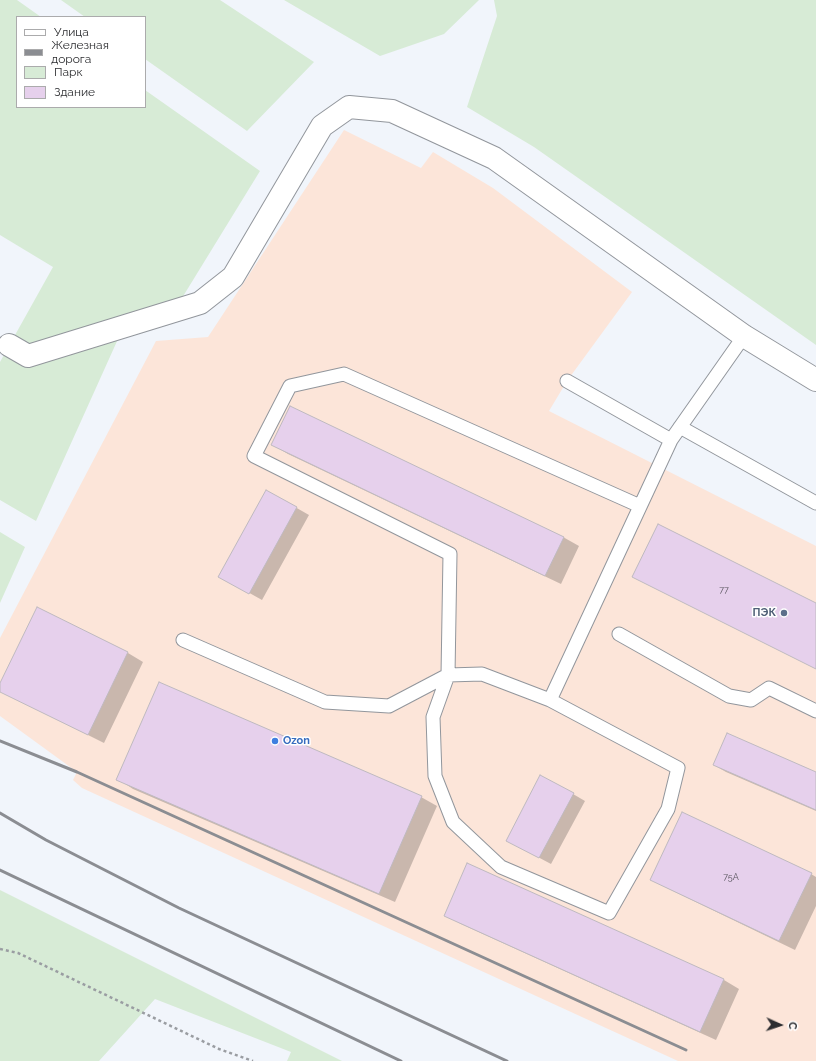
<!DOCTYPE html>
<html>
<head>
<meta charset="utf-8">
<style>
	body { margin:0 }
	#map { position:relative; width:816px; height:1061px; overflow:hidden; background:#f1f5fb; font-family:Raleway,sans-serif }
	canvas { display:block }
	.legend { position:absolute; left:16px; top:16px; width:130px; height:92px; box-sizing:border-box; background:#fff; border:1px solid #ababac; margin:0; padding:5px 7px; list-style:none; font-size:12px; color:#2c2d30 }
	.legend li { display:flex; align-items:center; gap:8px; height:20px }
	.legend b { width:20px; border:1px solid #ababac }
	.north { position:absolute; left:760px; top:1005px; width:40px; height:40px; -webkit-text-stroke:3px #fff; paint-order:stroke; rotate:93deg; font-size:11px; font-weight:700; line-height:16px; text-align:center; color:#2c2d30 }
	.north::after { content:''; display:block; margin:auto; width:14px; height:18px; background:#2c2d30; clip-path:polygon(50% 0,100% 100%,50% 72%,0 100%) }
</style>
</head>
<body>
<div id="map">
<canvas width="816" height="1061"></canvas>
<ul class="legend">
<li><b style="height:5px;background:#fff"></b>Улица</li>
<li><b style="height:5px;background:#8b8d92"></b>Железная дорога</li>
<li><b style="height:11px;background:#d7ebd6"></b>Парк</li>
<li><b style="height:11px;background:#e6d0ec"></b>Здание</li>
</ul>
<div class="north">С</div>
</div>
<script>
const ctx = document.querySelector('canvas').getContext('2d');
ctx.lineJoin = 'round';
function fill(path, color) { ctx.fillStyle = color; ctx.fill(path, 'evenodd'); }
const poly = rows => new Path2D(rows.map(r => 'M' + r).join(''));
function strokePath(path, color, width, dash) { ctx.strokeStyle = color; ctx.lineWidth = width; ctx.lineCap = dash ? 'butt' : 'round'; ctx.setLineDash(dash || []); ctx.stroke(path); }
function drawText(font, color, halo, rows, align = 'center') {
  ctx.font = font + ' Raleway,sans-serif'; ctx.lineWidth = 3; ctx.setLineDash([]); ctx.textBaseline = 'middle'; ctx.strokeStyle = halo; ctx.fillStyle = color; for (const [text, x, y, turn = 0] of rows) {
    ctx.save(); ctx.translate(x, y); ctx.rotate((+turn || 0) * Math.PI / 180); ctx.textAlign = isNaN(turn) ? turn : align; if (halo) ctx.strokeText(text, 0, 0); ctx.fillText(text, 0, 0); ctx.restore();
  }
}
const commercial = poly([
	[344,130,421,168,433,152,493,188,632,292,567,381,549,411,816,546,816,1061,678,1061,82,788,73,780,77,772,0,716,0,638,156,341,208,337]
]);
const green = poly([
	[0,0,17,0,41,17,17,17,17,107,145,107,145,90,260,171,182,298,118,339,36,521,0,500,0,362,53,267,0,235],
	[61,0,220,0,314,62,247,131,145,59,145,17,85,17],
	[284,0,479,0,444,34,380,56],
	[494,0,816,0,816,345,534,147,467,107,497,16],
	[0,532,25,547,0,603],
	[0,890,342,1061,287,1061,291,1052,155,999,99,1061,0,1061]
]);
const shadow = poly([
	[273,445,563,537,579,546,561,584,288,454],
	[267,491,309,515,262,600,219,576],
	[37,609,128,653,143,662,104,743,0,691,0,685],
	[714,765,816,773,816,811,726,772],
	[118,779,421,797,437,806,395,902,133,789],
	[573,794,585,801,551,864,519,847],
	[811,874,816,877,816,906,795,950,667,888,651,879],
	[445,915,724,980,739,989,716,1040,461,924]
]);
const building = poly([
	[290,406,564,537,545,576,271,445,290,406],
	[266,490,297,507,249,594,218,577,266,490],
	[658,524,816,603,816,669,632,577,658,524],
	[37,607,128,652,88,735,0,692,0,683,37,607],
	[159,682,422,796,379,894,116,780,159,682],
	[727,733,816,772,816,810,713,765,727,733],
	[540,775,574,793,539,858,506,841,540,775],
	[682,812,812,873,779,941,650,880,682,812],
	[467,863,724,979,700,1032,444,916,467,863]
]);
const path = poly([
	[0,949,18,953,219,1049,253,1061]
]);
const service = poly([
	[567,381,671,440],
	[680,427,816,503],
	[619,634,729,696,751,700,769,688,816,711],
	[183,640,325,702,389,706,448,675,482,674,550,700,678,768,668,809,609,913,501,867,453,822,435,776,433,717,448,675,450,554,254,456,290,386,344,374,640,506],
	[550,700,671,440,744,336]
]);
const minor = poly([
	[9,345,28,356,200,303,233,277,322,126,349,107,392,111,494,158,744,336,816,380]
]);
const rail = poly([
	[0,741,77,772,686,1050],
	[0,813,46,840,179,908,507,1061],
	[0,870,401,1061]
]);
const markers = [
	[784,613,4,"#5c6f8a"],
	[275,741,4,"#3f7fe0"]
];
const numberNames = [
	["77",724,590],
	["75А",731,877]
];
const serviceNames = [
	["ПЭК",776,613]
];
const shopNames = [
	["Ozon",283,741]
];
fill(commercial, '#fce5d9');
fill(green, '#d7ebd6');
fill(shadow, '#0003');
fill(building, '#e6d0ec');
strokePath(building, '#bfbac0', 1);
strokePath(service, '#92969c', 15);
strokePath(minor, '#92969c', 24);
strokePath(path, '#9a9da2', 2.5, [3, 3]);
strokePath(service, '#fff', 13);
strokePath(minor, '#fff', 22);
strokePath(rail, '#8b8d92', 3);
for (const [x, y, r, color] of markers) { const dot = new Path2D(); dot.arc(x, y, r, 0, 2 * Math.PI); ctx.fillStyle = color; ctx.fill(dot); strokePath(dot, '#fff', 1.5); }
drawText('9px', '#5a565f', null, numberNames);
drawText('bold 11px', '#4e5e75', '#fff', serviceNames, 'right');
drawText('bold 11px', '#366cbe', '#fff', shopNames, 'left');
</script>
</body>
</html>
